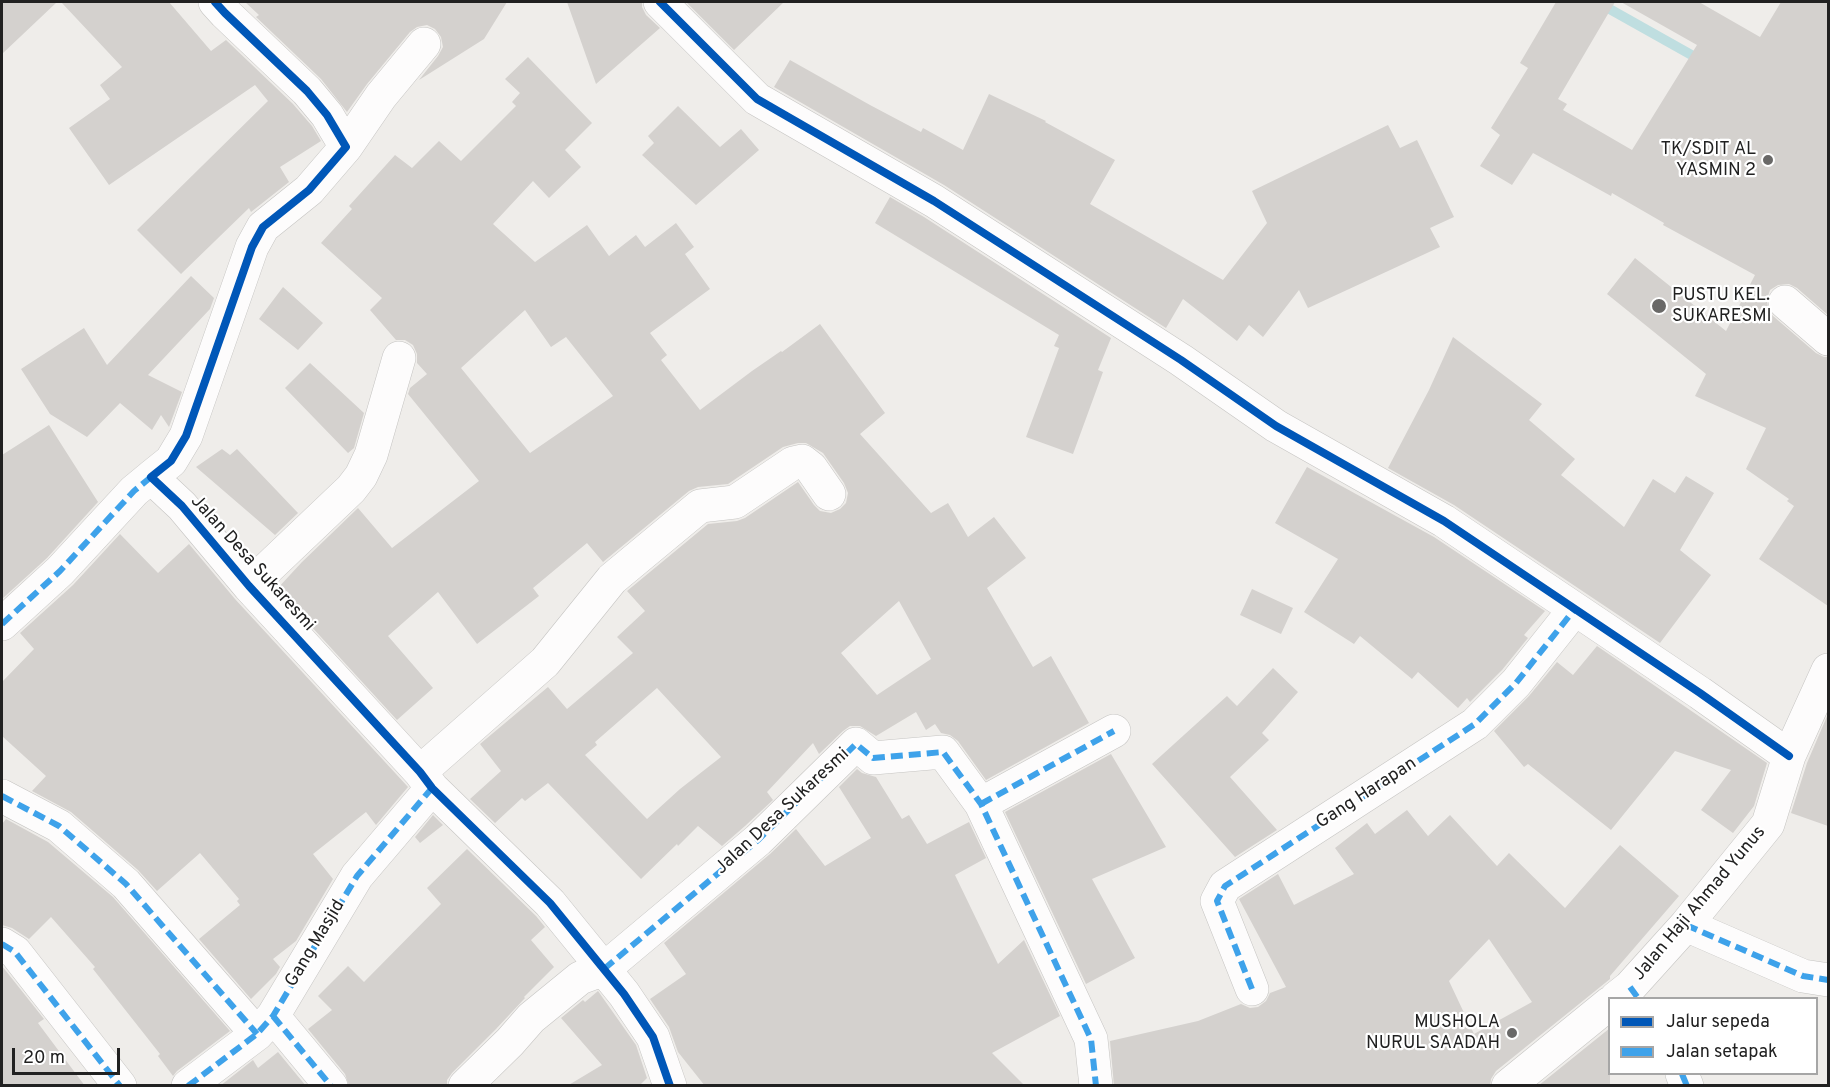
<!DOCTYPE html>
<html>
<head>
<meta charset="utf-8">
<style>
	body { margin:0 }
	#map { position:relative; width:1830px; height:1087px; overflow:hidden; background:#efedea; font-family:Overpass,sans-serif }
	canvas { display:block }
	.frame { position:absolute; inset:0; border:3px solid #212121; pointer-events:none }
	.legend { position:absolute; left:1608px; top:997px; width:210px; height:78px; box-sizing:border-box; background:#fff; border:2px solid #a6a6a6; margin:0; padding:8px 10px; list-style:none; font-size:18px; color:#212121 }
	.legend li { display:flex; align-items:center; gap:12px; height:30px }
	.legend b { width:30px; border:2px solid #a6a6a6 }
	.scale { position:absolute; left:12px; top:1048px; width:108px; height:27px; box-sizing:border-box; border:3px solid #212121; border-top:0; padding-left:8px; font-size:18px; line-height:21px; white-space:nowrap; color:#212121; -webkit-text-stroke:4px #fff; paint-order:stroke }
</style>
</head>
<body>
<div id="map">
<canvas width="1830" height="1087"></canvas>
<div class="frame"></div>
<ul class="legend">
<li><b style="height:8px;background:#0057b8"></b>Jalur sepeda</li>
<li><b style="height:8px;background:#3ea2ea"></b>Jalan setapak</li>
</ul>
<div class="scale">20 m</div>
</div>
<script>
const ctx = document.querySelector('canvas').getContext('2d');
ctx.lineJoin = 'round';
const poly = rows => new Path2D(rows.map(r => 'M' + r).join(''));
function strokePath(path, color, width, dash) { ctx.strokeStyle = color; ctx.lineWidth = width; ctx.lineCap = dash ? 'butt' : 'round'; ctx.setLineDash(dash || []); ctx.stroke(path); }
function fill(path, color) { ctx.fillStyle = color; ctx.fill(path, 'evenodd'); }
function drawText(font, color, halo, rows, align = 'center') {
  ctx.font = font + ' Overpass,sans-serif'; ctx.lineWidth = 4.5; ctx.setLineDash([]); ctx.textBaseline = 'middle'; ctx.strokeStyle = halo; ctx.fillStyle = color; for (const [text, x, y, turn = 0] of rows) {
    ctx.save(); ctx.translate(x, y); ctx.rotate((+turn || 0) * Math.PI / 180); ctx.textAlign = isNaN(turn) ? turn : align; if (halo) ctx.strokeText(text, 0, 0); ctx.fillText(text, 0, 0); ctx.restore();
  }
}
const stream = poly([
	[1597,2,1704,62]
]);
const building = poly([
	[2,2,57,2,2,54],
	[61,2,169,2,211,51,226,40,293,104,312,126,321,141,280,167,289,182,251,212,249,208,181,274,137,230,268,101,255,85,109,185,69,128,110,99,100,85,122,67],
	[245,2,507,2,484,39,419,80,438,56,443,47,441,37,435,29,427,25,417,27,410,32,367,84,347,112,321,79,256,17,259,15],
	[567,2,642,2,642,7,646,15,660,28,596,84],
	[686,2,784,2,734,50],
	[1556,2,1615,2,1558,99,1567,104,1563,110,1632,150,1697,45,1621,2,1699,2,1760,37,1781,2,1828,2,1828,315,1797,288,1789,284,1778,285,1770,290,1767,299,1768,309,1773,316,1816,353,1824,357,1828,357,1828,606,1759,559,1794,506,1787,501,1789,499,1746,469,1766,428,1695,396,1706,374,1607,294,1635,258,1726,331,1755,275,1663,225,1664,223,1612,193,1611,196,1533,153,1512,185,1480,166,1500,135,1491,128,1528,68,1520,63],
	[528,57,592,123,565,150,581,167,549,198,533,181,493,224,535,262,587,225,609,256,636,235,645,247,676,223,694,247,685,254,710,289,650,333,667,355,661,360,700,410,752,371,781,351,782,352,820,324,885,413,860,434,931,513,948,503,968,537,994,517,1026,558,987,588,1033,667,1051,656,1089,723,986,780,958,741,950,735,941,733,935,724,926,730,916,712,876,736,860,726,850,726,843,731,819,754,813,743,767,792,773,800,745,826,722,846,698,826,678,846,677,844,641,879,548,783,525,801,522,798,495,823,470,799,501,771,480,744,548,687,567,709,633,653,617,637,645,611,627,591,708,524,737,521,745,518,798,482,814,505,820,511,831,513,840,509,846,503,848,493,844,483,823,453,806,443,798,443,783,447,728,484,698,487,689,491,603,562,587,543,533,588,539,596,477,644,438,592,388,636,433,688,397,720,277,589,302,562,358,508,392,548,479,481,408,394,410,388,427,374,417,363,417,354,413,345,405,340,396,340,370,310,382,298,321,243,352,209,349,206,395,155,412,168,439,141,461,161,516,106,512,102,520,93,505,79],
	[525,310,551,347,566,337,613,396,530,453,461,368],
	[899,601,931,659,877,695,841,653],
	[657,688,721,757,680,789,647,819,585,755,597,745,595,742],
	[790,60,870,105,921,132,923,128,963,150,989,94,1046,121,1045,122,1115,160,1090,204,1223,280,1267,223,1252,191,1388,125,1400,148,1417,140,1454,217,1430,228,1440,247,1308,308,1299,290,1263,337,1249,325,1237,341,1183,299,1166,328,944,185,774,87],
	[678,106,720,147,741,129,759,150,696,205,642,155,654,143,648,136],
	[890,197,924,217,1111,338,1098,370,1103,372,1073,454,1026,437,1059,348,1054,346,1059,335,875,223],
	[191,276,214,298,210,309,148,375,182,392,169,427,161,415,152,430,120,403,87,437,50,414,21,369,84,328,107,365],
	[283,287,323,323,298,350,259,319],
	[1453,337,1542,404,1529,420,1575,459,1561,475,1624,527,1653,479,1675,493,1686,476,1714,493,1680,550,1711,575,1660,643,1454,505,1388,468,1429,390],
	[310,363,364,413,354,448,348,453,285,388],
	[49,425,98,502,47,558,2,599,2,455],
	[222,449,230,455,237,449,298,513,275,535,196,467],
	[1307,467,1434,537,1545,611,1524,635,1528,638,1502,670,1470,702,1467,698,1458,708,1418,672,1412,679,1360,636,1354,644,1304,612,1338,559,1275,523],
	[120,534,158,573,189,544,235,599,408,787,376,825,366,812,313,854,333,879,296,941,273,959,280,967,276,974,251,999,199,939,240,905,237,901,239,899,200,853,157,891,138,870,71,812,32,791,46,776,2,736,2,682,34,649,20,633,73,585],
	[1252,589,1293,608,1281,634,1240,615],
	[1597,646,1767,763,1754,806,1733,833,1701,810,1731,770,1675,751,1611,830,1528,764,1524,767,1494,731,1529,696,1557,662,1573,675],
	[1273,668,1298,692,1262,733,1269,740,1230,777,1277,830,1235,857,1152,764,1227,696,1237,706],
	[1828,714,1828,826,1791,813,1807,763],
	[1111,754,1166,847,1092,879,1135,958,1086,984,1005,812],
	[857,769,862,773,876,777,902,819,909,815,927,844,969,822,986,858,955,875,998,964,1024,940,1060,1016,992,1053,1025,1086,705,1086,678,1052,669,1027,650,999,686,974,664,943,770,854,796,829,825,866,871,838,839,787],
	[1407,810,1428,836,1450,815,1497,866,1509,853,1565,908,1620,845,1679,896,1610,976,1610,979,1496,1071,1491,1079,1490,1086,1114,1086,1110,1041,1198,1021,1241,1004,1250,1008,1258,1007,1266,1001,1270,993,1286,987,1239,899,1278,874,1294,905,1354,874,1335,848,1367,823,1375,834],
	[1489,939,1532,1002,1474,1034,1449,981],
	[433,815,443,825,420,843,415,837],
	[6,819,48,842,113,897,230,1031,177,1071,173,1076,158,1056,160,1054,93,969,95,967,51,917,29,939,12,928,2,925,2,824],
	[467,849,536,916,545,927,531,940,554,967,524,997,525,998,496,1029,452,1073,447,1080,447,1086,349,1086,345,1074,308,1029,332,1010,318,996,348,966,364,982,441,904,427,888],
	[2,966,44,1019,38,1023,85,1086,2,1086],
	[598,991,636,1045,647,1078,639,1086,567,1086,602,1065,561,1018,583,1000,585,1002],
	[1610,1028,1610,1086,1538,1086],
	[278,1052,306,1086,220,1086,253,1060,258,1068]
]);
const street = poly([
	[215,2,225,13,307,91,327,115,346,147,309,190,263,227,252,247,186,436,171,461,151,477,182,506,249,586,420,772,432,788,550,903,624,994,653,1037,670,1086],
	[660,2,757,99,934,201,1181,360,1276,426,1444,521,1700,693,1789,756],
	[346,147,381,96,424,44],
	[1785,302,1828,339],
	[249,586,351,489,361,476,371,455,399,358],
	[2,624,60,571,134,491,151,477],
	[420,772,545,662,612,579,700,506,735,502,793,463,802,461,811,468,829,494],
	[2,796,59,826,126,884,257,1034],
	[981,804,1114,731],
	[1686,925,1803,976,1828,980],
	[2,944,15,952,120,1086],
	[1252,989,1217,901,1225,886,1475,724,1516,683,1574,610],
	[1616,998,1630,987,1686,925,1768,824,1789,756,1828,670],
	[273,1016,331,1086],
	[1682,1074,1687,1086],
	[188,1086,257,1034,273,1016,357,876,432,788],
	[465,1086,510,1042,531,1018,580,978,604,969,758,840,856,744,873,758,943,752,981,804,1091,1039,1096,1086],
	[1508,1086,1610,1003]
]);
const quiet = poly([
	[2,624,60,571,134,491,151,477],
	[2,796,59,826,126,884,257,1034],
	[981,804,1114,731],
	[1686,925,1803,976,1828,980],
	[2,944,15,952,120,1086],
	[604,969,758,840,856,744,873,758,943,752,981,804,1091,1039,1096,1086],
	[1630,987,1638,998],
	[1252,989,1217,901,1225,886,1475,724,1516,683,1574,610],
	[273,1016,331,1086],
	[1682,1074,1687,1086],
	[188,1086,257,1034,273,1016,357,876,432,788]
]);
const cycleway = poly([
	[215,2,225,13,307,91,327,115,346,147,309,190,263,227,252,247,186,436,171,461,151,477,182,506,249,586,420,772,432,788,550,903,624,994,653,1037,670,1086],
	[660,2,757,99,934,201,1181,360,1276,426,1444,521,1700,693,1789,756]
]);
const markers = [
	[1768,160,6,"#696867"],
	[1659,306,8,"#696867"],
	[1512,1033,6,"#696867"]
];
const poiNames = [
	["TK/SDIT AL",1756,150],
	["YASMIN 2",1756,171],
	["PUSTU KEL.",1672,296,"left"],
	["SUKARESMI",1672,317,"left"],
	["MUSHOLA",1500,1023],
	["NURUL SAADAH",1500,1044]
];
const streetNames = [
	["Jalan Desa Sukaresmi",252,564,48],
	["Gang Harapan",1367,794,-33],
	["Jalan Desa Sukaresmi",783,812,-43],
	["Jalan Haji Ahmad Yunus",1700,904,-50],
	["Gang Masjid",316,944,-59]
];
strokePath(stream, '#bfdee0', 10);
fill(building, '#d4d1ce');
strokePath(street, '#c5c4c2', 34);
strokePath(street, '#fdfcfc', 33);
strokePath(quiet, '#3ea2ea', 6, [12, 6]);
strokePath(cycleway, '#0057b8', 8);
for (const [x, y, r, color] of markers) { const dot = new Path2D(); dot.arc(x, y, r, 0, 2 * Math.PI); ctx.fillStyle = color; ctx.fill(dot); strokePath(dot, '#fff', 2); }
drawText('18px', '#212121', '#fff', poiNames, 'right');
drawText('18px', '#212121', '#fff', streetNames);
</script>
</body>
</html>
